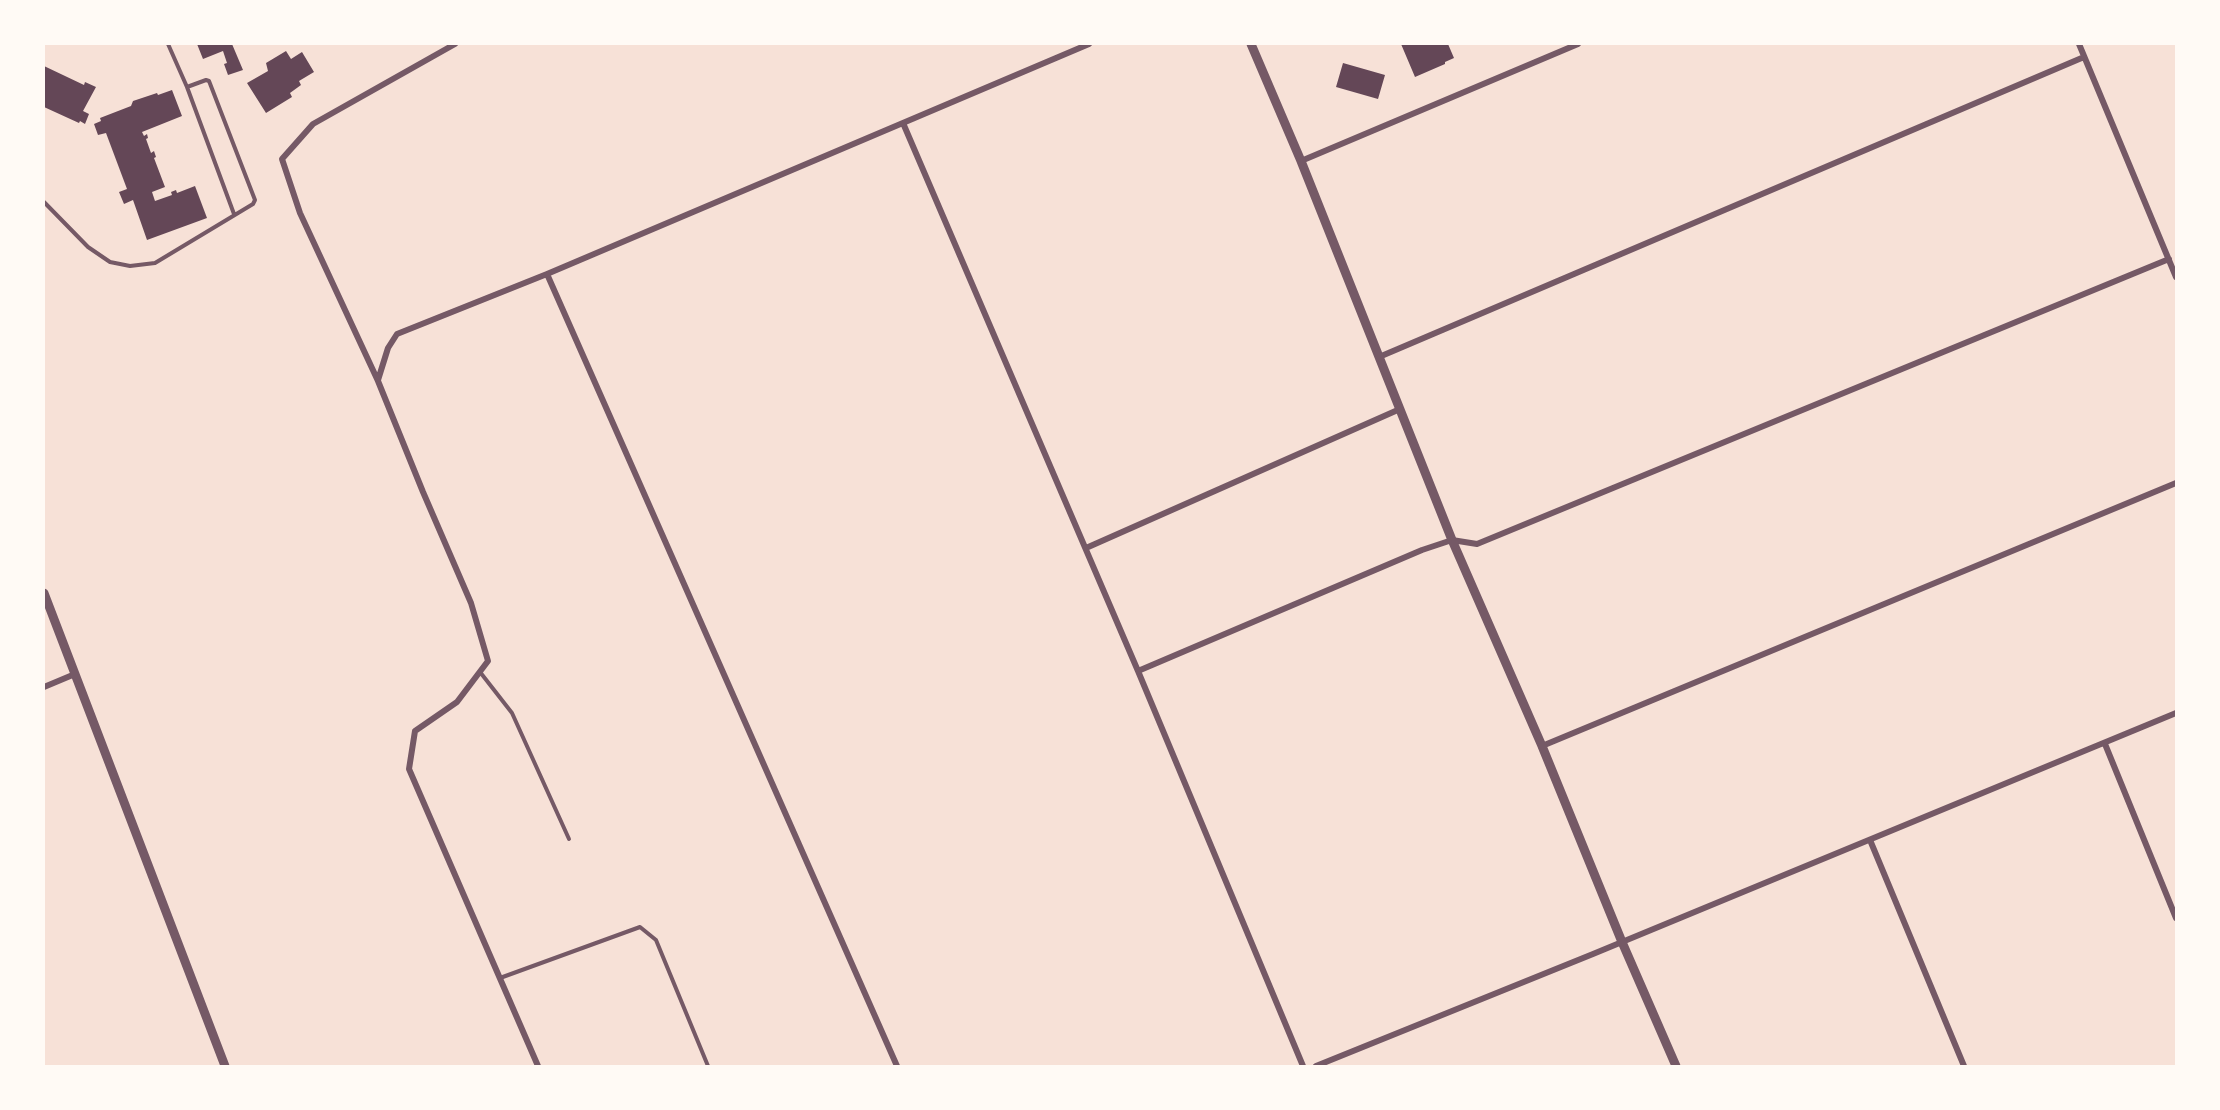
<!DOCTYPE html>
<html>
<head>
<meta charset="utf-8">
<style>
	body { margin:0 }
	#map { position:relative; width:2220px; height:1110px; overflow:hidden; background:#f7e1d7; font-family:Figtree,sans-serif }
	canvas { display:block }
	.frame { position:absolute; inset:0; border:45px solid #fffaf5; pointer-events:none }
</style>
</head>
<body>
<div id="map">
<canvas width="2220" height="1110"></canvas>
<div class="frame"></div>
</div>
<script>
const ctx = document.querySelector('canvas').getContext('2d');
ctx.lineJoin = 'round';
function fill(path, color) { ctx.fillStyle = color; ctx.fill(path, 'evenodd'); }
const poly = rows => new Path2D(rows.map(r => 'M' + r).join(''));
function strokePath(path, color, width, dash) { ctx.strokeStyle = color; ctx.lineWidth = width; ctx.lineCap = dash ? 'butt' : 'round'; ctx.setLineDash(dash || []); ctx.stroke(path); }
const building = poly([
	[197,44,232,44,243,70,228,75,224,64,227,63,223,51,203,59],
	[1401,44,1448,44,1454,58,1445,62,1445,64,1415,77],
	[286,51,291,59,302,52,314,72,299,81,301,85,290,93,292,97,266,113,247,83,268,71,266,63],
	[1343,63,1385,75,1378,99,1336,87],
	[44,66,84,85,85,82,96,87,83,111,89,114,85,124,80,121,79,123,44,107],
	[172,90,182,116,142,132,144,136,147,134,148,138,146,139,151,153,154,151,156,157,154,158,165,187,152,192,155,201,172,195,171,192,176,190,177,193,195,186,207,218,147,240,133,200,124,204,119,192,127,189,106,133,98,135,94,124,101,121,100,118,131,106,133,101,157,93,158,95]
]);
const service = poly([
	[168,44,187,87,234,214],
	[44,202,88,247,110,262,130,266,155,263,253,204,255,200,209,81,206,80,187,87],
	[480,672,512,713,569,839],
	[500,978,640,927,656,940,708,1066]
]);
const minor = poly([
	[455,44,313,124,282,159,300,213,378,381,423,492,471,603,488,661,457,702,415,731,409,769,538,1066],
	[2079,44,2176,277],
	[903,123,1138,671,1303,1066],
	[1301,161,1578,44],
	[547,274,897,1066],
	[1379,357,2084,57],
	[378,380,388,348,397,334,547,274,1089,44],
	[1086,548,1400,409],
	[1138,671,1422,550,1452,540,1477,544,2169,259],
	[44,687,75,674],
	[2105,744,2176,918],
	[1542,746,2176,483],
	[1870,840,1964,1066],
	[1316,1066,1593,954,2176,713]
]);
const tertiary = poly([
	[1251,44,1301,161,1452,540,1542,746,1622,942,1676,1066],
	[44,593,225,1066]
]);
fill(building, '#644757');
strokePath(service, '#755966', 4);
strokePath(minor, '#755966', 6);
strokePath(tertiary, '#755966', 9);
</script>
</body>
</html>
